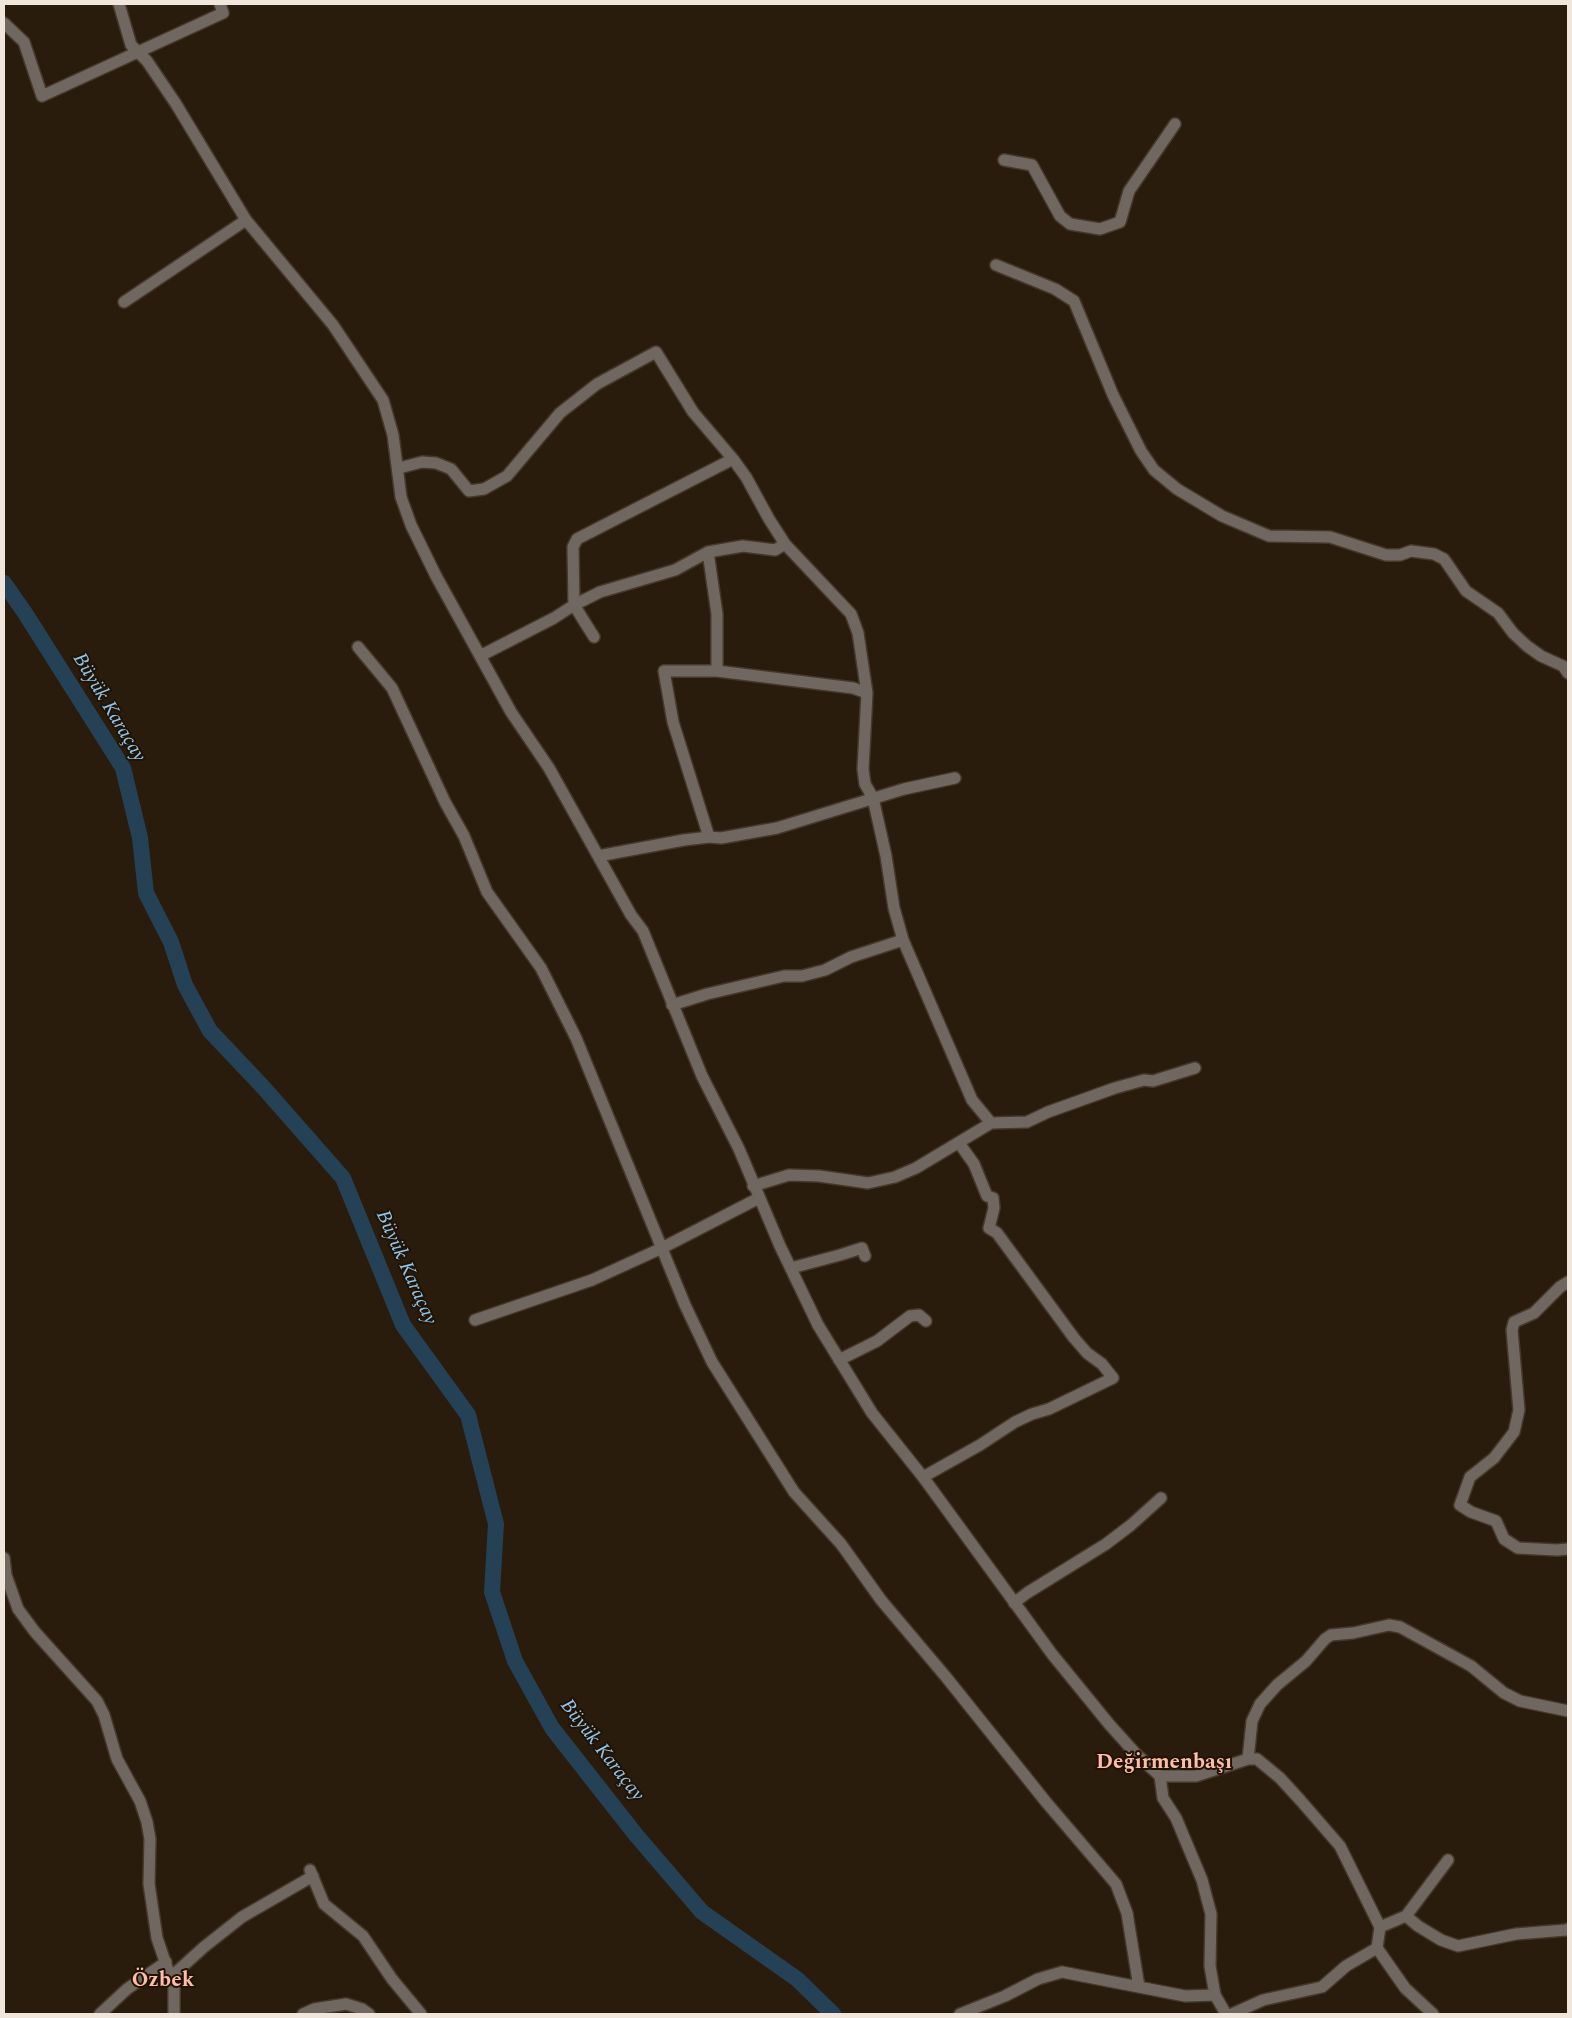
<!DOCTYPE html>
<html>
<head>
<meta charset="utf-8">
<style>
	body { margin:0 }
	#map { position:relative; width:1572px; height:2018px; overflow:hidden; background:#2a1c0d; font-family:Spectral,serif }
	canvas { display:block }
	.frame { position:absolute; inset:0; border:5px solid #f0e6dc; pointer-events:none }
</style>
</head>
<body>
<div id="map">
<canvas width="1572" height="2018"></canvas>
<div class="frame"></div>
</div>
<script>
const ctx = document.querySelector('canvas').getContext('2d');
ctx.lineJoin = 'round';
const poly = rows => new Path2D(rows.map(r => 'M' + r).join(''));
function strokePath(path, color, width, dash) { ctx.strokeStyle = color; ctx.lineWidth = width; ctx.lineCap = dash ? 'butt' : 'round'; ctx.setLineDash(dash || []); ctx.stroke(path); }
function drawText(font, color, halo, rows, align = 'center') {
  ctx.font = font + ' Spectral,serif'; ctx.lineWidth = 4; ctx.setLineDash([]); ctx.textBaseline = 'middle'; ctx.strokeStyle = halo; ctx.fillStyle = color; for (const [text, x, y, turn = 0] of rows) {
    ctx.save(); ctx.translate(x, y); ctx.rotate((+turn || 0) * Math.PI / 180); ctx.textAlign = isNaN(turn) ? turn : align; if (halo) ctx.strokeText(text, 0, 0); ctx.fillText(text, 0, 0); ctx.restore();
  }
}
const river = poly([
	[4,583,25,613,123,768,140,838,146,893,171,942,185,985,210,1031,263,1087,343,1178,403,1325,468,1415,496,1524,492,1592,515,1661,552,1728,636,1835,702,1912,797,1979,833,2014]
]);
const minor = poly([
	[119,4,131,45,147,61,176,104,246,220,333,325,383,400,393,435,401,497,411,525,436,576,511,712,549,768,631,915,643,931,702,1076,739,1149,780,1246,818,1325,872,1413,923,1477,1052,1654,1109,1724,1136,1754,1160,1776,1196,1776,1248,1759,1257,1759,1280,1778,1301,1801,1340,1846,1380,1927,1377,1948,1405,1988,1433,2014],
	[4,23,24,42,42,96,223,13,220,4],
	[1004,160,1032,165,1060,216,1070,224,1100,229,1120,222,1129,191,1175,124],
	[996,265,1055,289,1074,301,1113,395,1141,451,1154,470,1177,489,1222,516,1269,536,1330,537,1386,555,1400,555,1411,551,1434,554,1444,559,1466,591,1498,613,1513,633,1527,646,1541,656,1563,666,1568,673],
	[124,302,246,220],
	[399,468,422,462,436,463,451,469,469,491,484,489,507,476,560,413,597,384,656,352,693,412,733,459,746,477,769,519,785,544,851,614,858,633,867,693,863,769,865,784,873,798,886,856,894,908,903,940,972,1100,991,1123],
	[708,552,717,614,717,671],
	[594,637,574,605,573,547,577,539,733,459],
	[358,647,392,688,445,802,464,836,487,892,541,968,576,1038,685,1305,712,1362,794,1492,841,1544,881,1600,946,1677,1046,1802,1116,1884,1127,1913,1139,1987],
	[480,656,554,618,574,605,600,592,675,570,708,552,743,546,775,550,785,544],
	[709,837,673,722,664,671,717,671,853,688,867,693],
	[598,856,684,840,709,837,721,838,777,828,904,789,955,778],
	[672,1005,707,994,784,976,802,976,825,970,851,957,903,940],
	[753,1186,789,1175,819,1176,868,1183,895,1177,916,1168,991,1123,1027,1122,1048,1112,1115,1088,1144,1080,1153,1081,1195,1068],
	[791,1268,840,1255,862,1248,865,1256],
	[1568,1282,1560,1287,1534,1313,1514,1322,1512,1330,1519,1410,1514,1432,1494,1458,1470,1477,1460,1505,1471,1512,1496,1521,1504,1539,1518,1548,1557,1550,1568,1549],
	[475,1320,592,1280,662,1248,759,1198],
	[839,1360,877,1341,910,1316,919,1315,926,1321],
	[923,1477,980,1445,1015,1422,1032,1414,1049,1409,1113,1378,1102,1364,1087,1353,1074,1338,997,1233,989,1228,994,1208,993,1198,987,1196,974,1164,959,1143],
	[4,1558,6,1575,18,1609,35,1632,97,1701,104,1715,117,1759,140,1801,147,1822,150,1839,149,1884,157,1938,174,1988,174,2014],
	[1014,1603,1027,1593,1106,1544,1131,1525,1161,1498],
	[1248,1759,1252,1721,1260,1704,1277,1685,1306,1661,1325,1639,1331,1635,1353,1633,1389,1625,1400,1627,1471,1666,1504,1693,1520,1701,1568,1711],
	[1160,1776,1163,1798,1176,1818,1202,1880,1211,1914,1210,1966,1215,1995,1226,2014],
	[310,1870,324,1904,363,1936,392,1979,421,2014],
	[1406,1916,1448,1860],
	[1380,1927,1406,1916,1418,1926,1441,1940,1458,1946,1516,1934,1566,1930,1568,1929],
	[172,1976,204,1947,242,1917,313,1876],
	[100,2014,127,1989,166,1962],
	[303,2014,314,2009,346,2004,362,2009,369,2014],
	[960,2014,1005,1996,1038,1979,1062,1972,1185,1996,1215,1995],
	[1232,2014,1263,2000,1322,1987,1346,1966,1377,1948]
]);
const waterNames = [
	["Büyük Karaçay",108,708,59],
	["Büyük Karaçay",405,1268,66],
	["Büyük Karaçay",601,1751,52]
];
const quarterNames = [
	["Değirmenbaşı",1164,1764],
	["Özbek",163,1982]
];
strokePath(river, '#254156', 16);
strokePath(minor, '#46382a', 14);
strokePath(minor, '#706860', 11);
drawText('italic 20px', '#90c6ef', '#201304', waterNames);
drawText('bold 21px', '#fdbda8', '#201304', quarterNames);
</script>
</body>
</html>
